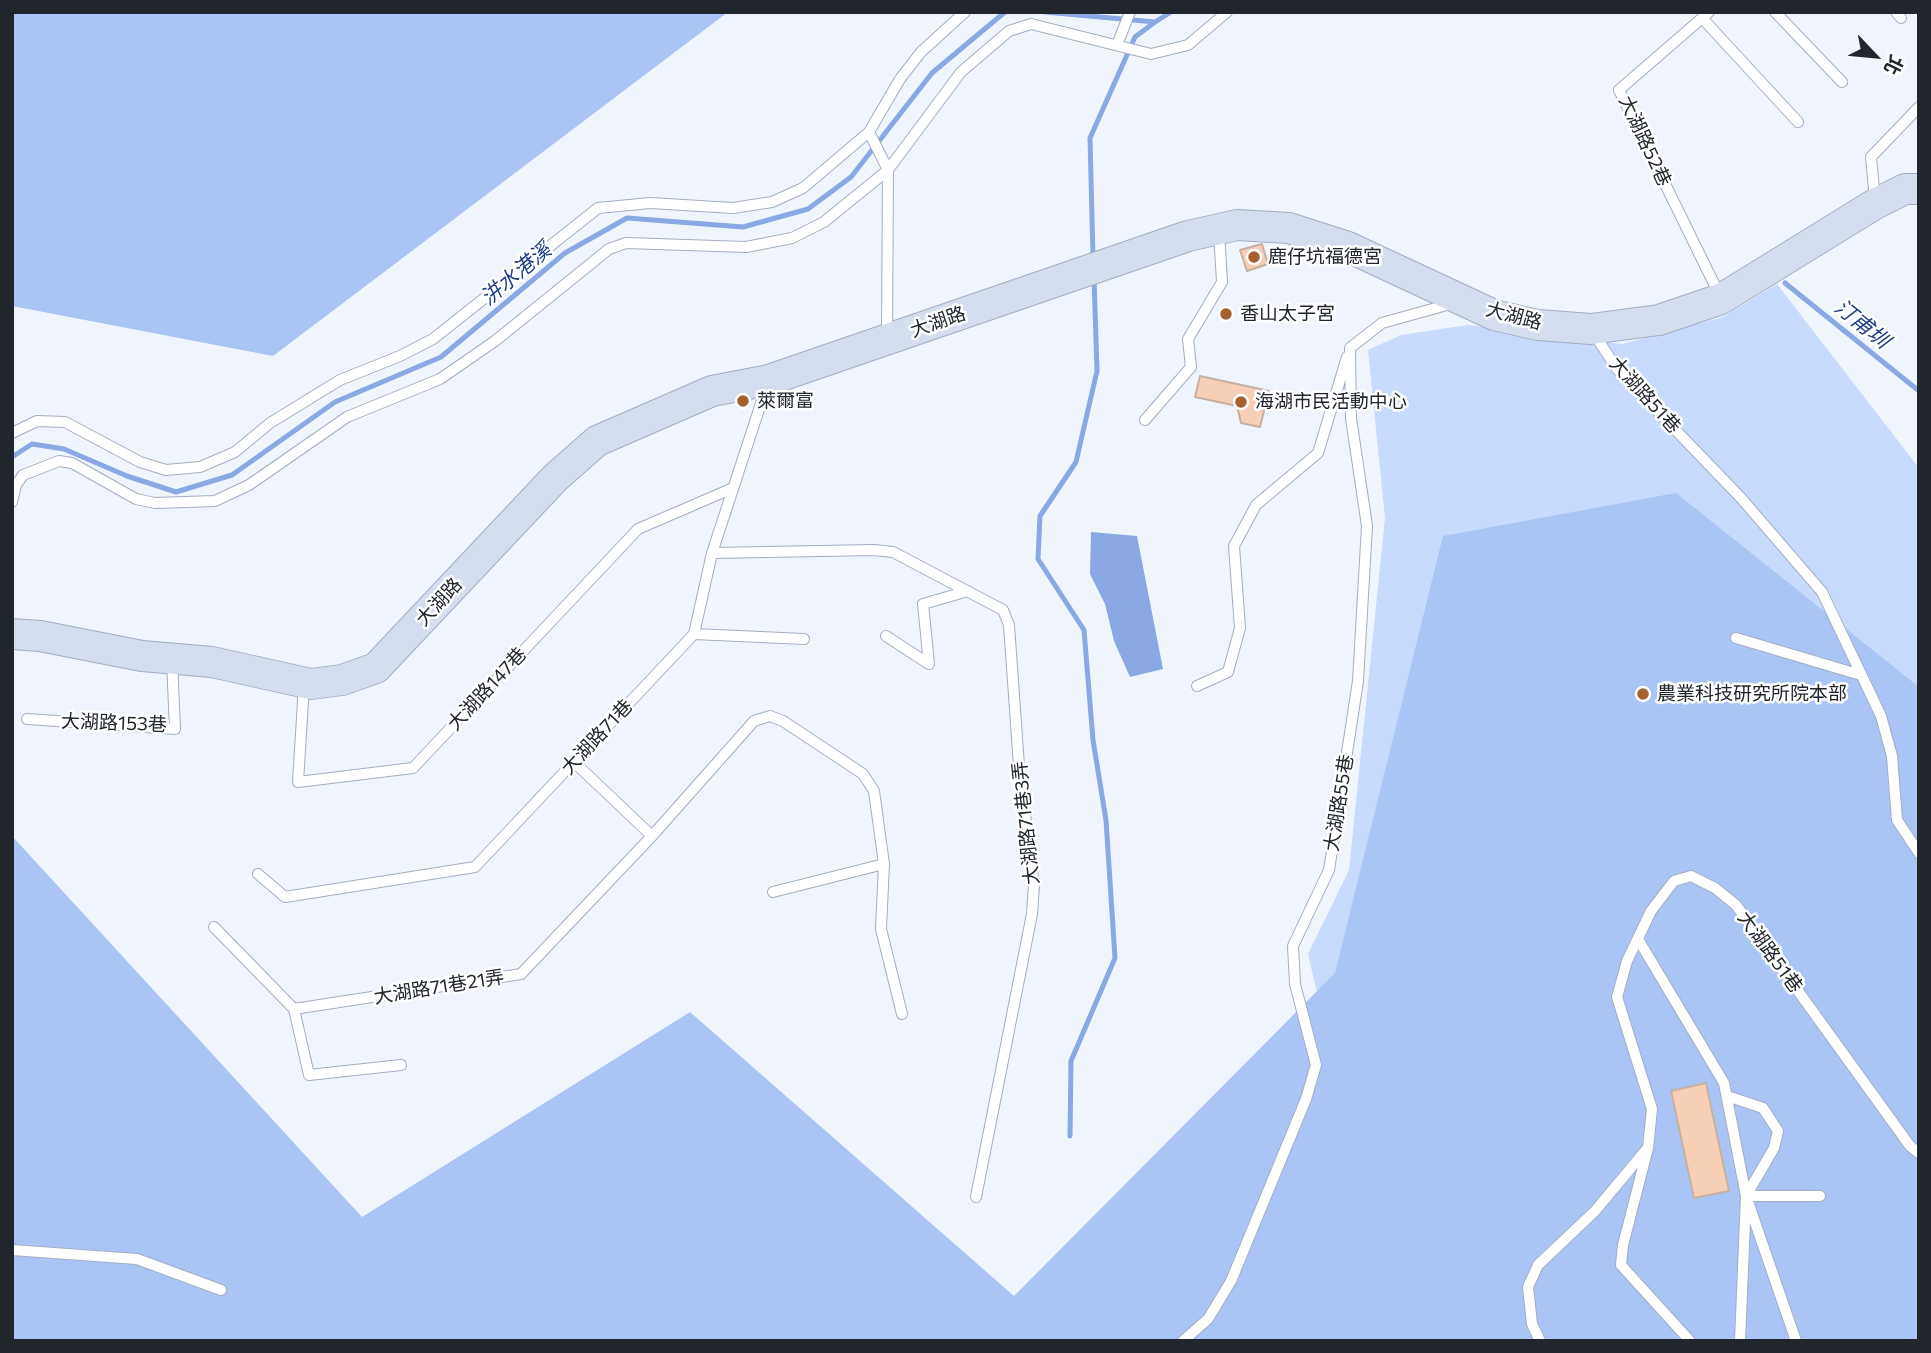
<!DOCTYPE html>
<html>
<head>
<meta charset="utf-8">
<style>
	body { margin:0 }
	#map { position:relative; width:1931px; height:1353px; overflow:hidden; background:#f0f5fd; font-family:Commissioner,"Noto Sans TC",sans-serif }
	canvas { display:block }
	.frame { position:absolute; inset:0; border:14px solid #21252c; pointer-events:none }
	.north { position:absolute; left:1840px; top:21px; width:70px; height:70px; -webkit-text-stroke:5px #fff; paint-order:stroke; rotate:116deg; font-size:19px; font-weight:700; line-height:28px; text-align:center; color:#21252c }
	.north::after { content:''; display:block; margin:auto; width:24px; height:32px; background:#21252c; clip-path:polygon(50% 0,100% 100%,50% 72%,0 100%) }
</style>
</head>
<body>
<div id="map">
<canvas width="1931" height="1353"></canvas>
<div class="frame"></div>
<div class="north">北</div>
</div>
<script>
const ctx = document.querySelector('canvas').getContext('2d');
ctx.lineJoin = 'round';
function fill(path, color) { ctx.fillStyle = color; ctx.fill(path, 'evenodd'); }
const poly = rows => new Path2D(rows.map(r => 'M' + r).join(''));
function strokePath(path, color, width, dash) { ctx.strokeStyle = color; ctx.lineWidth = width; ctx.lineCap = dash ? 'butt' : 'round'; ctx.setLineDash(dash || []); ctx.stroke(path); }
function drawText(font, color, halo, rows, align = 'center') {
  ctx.font = font + ' Commissioner,"Noto Sans TC",sans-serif'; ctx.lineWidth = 5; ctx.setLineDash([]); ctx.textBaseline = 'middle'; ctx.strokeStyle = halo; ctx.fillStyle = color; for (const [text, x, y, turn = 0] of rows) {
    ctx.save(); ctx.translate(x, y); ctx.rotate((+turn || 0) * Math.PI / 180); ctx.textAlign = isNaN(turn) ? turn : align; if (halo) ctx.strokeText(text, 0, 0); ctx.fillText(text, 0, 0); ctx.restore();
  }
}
const green = poly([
	[1777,284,1919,468,1919,1341,1214,1341,1334,1067,1308,954,1349,870,1385,518,1368,350,1401,335,1468,325,1622,344,1723,317]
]);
const forest = poly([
	[12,12,728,12,273,356,12,306],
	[1676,493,1919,687,1919,1341,12,1341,12,836,362,1217,690,1012,1014,1296,1335,973,1443,536]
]);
const water = poly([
	[1091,532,1137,536,1163,669,1130,677,1114,641,1105,604,1090,574]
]);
const stream = poly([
	[1045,12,1155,22,1171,12],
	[1093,257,1090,138,1135,37,1155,22],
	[1785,283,1919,391],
	[12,457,32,444,64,449,127,476,176,492,232,475,335,402,441,357,565,253,627,218,743,227,808,209,851,177,932,73,1005,12],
	[1070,1136,1071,1061,1115,958,1106,820,1093,740,1084,630,1038,559,1040,516,1076,462,1097,371,1094,277]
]);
const building = poly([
	[1262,244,1268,264,1247,271,1240,250,1262,244],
	[1200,376,1269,391,1260,427,1241,423,1237,406,1195,397,1200,376],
	[1706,1083,1729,1191,1694,1198,1671,1091,1706,1083]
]);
const lane = poly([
	[1709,12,1619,90,1721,298],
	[1775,12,1842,82],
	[1896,12,1901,18],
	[1702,18,1798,122],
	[1117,45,1130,12],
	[869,132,888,170,887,335],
	[1875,200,1871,157,1919,107],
	[1593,332,1617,369,1741,498,1822,592,1881,716,1892,756,1897,820,1919,853],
	[1145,420,1191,367,1188,339,1222,282,1219,232],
	[12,433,37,421,65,422,140,462,166,470,200,467,235,452,270,423,340,380,400,356,433,339,598,208,650,203,733,208,772,202,803,188,869,132,900,79,921,52,965,12],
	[12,502,16,485,23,475,59,461,72,463,136,499,155,503,215,501,249,485,347,417,440,379,495,341,609,249,626,243,746,247,792,238,824,222,888,170,961,72,1009,31,1031,24,1151,54,1188,45,1227,12],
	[712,553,874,550,893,552,1003,610,1009,625,1019,766,1034,885,1032,914,976,1197],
	[694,634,804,639],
	[886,636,929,664,923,604,968,591],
	[1736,638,1861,675],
	[304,685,298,782,413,768,638,529,733,488],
	[1197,686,1228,672,1240,628,1234,546,1256,505,1318,453,1347,357],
	[27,719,175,729,172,661],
	[574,762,652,836],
	[258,874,285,897,475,867,694,634,712,553,768,382],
	[773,892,884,864],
	[214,927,294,1009,521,974,652,836,754,721,770,716,783,721,863,774,874,791,884,864,881,929,902,1014],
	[1638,939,1724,1083,1746,1196,1740,1341],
	[294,1009,309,1075,401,1065],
	[1727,1096,1763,1108,1778,1131,1774,1148,1746,1196,1796,1341],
	[1746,1196,1820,1196],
	[12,1250,137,1259,221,1290],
	[1183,1341,1208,1319,1231,1281,1306,1099,1316,1065,1295,984,1293,946,1329,870,1358,681,1367,526,1351,418,1350,348,1382,323,1454,303],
	[1540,1341,1532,1324,1528,1287,1538,1265,1595,1211,1646,1150],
	[1690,1341,1621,1265,1623,1245,1648,1148,1652,1109,1617,997,1627,961,1651,911,1674,881,1691,876,1715,888,1736,905,1910,1146,1919,1153]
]);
const secondary = poly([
	[12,634,40,636,142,656,212,662,311,684,342,680,376,668,555,478,597,441,712,391,769,380,1188,236,1237,225,1289,228,1348,247,1494,315,1538,325,1591,329,1659,320,1721,299,1875,204,1905,189,1919,189]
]);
const markers = [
	[1254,257,7,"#a4612f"],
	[1226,314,7,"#a4612f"],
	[743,401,7,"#a4612f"],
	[1241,402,7,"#a4612f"],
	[1643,694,7,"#a4612f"]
];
const streetNames = [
	["大湖路52巷",1645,141,65],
	["大湖路",1514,316,15],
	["大湖路",938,322,-19],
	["大湖路51巷",1645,395,48],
	["大湖路",439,602,-47],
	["大湖路147巷",487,689,-47],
	["大湖路153巷",114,723,2],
	["大湖路71巷",597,737,-47],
	["大湖路55巷",1339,803,-81],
	["大湖路71巷3弄",1026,823,-96],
	["大湖路51巷",1770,952,54],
	["大湖路71巷21弄",439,987,-9]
];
const poiNames = [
	["鹿仔坑福德宮",1268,257],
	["香山太子宮",1240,314],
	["萊爾富",757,401],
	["海湖市民活動中心",1255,402],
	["農業科技研究所院本部",1657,694]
];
const waterNames = [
	["汫水港溪",516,274,-40],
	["汀甫圳",1862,324,39]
];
fill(green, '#c8dafe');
fill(forest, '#aac4f5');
fill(water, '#89a8e4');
strokePath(stream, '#89a8e4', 5);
fill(building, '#f6cfb5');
strokePath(building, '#c5b0a2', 2);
strokePath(lane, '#a3adc2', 12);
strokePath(secondary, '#a3adc2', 32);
strokePath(lane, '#fff', 10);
strokePath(secondary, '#d5deef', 30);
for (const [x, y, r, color] of markers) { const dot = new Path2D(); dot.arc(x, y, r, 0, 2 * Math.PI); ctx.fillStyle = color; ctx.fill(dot); strokePath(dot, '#fff', 2.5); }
drawText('19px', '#21252c', '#fff', streetNames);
drawText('19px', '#21252c', '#fff', poiNames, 'left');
drawText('italic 21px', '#1d3d83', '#fff', waterNames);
</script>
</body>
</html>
